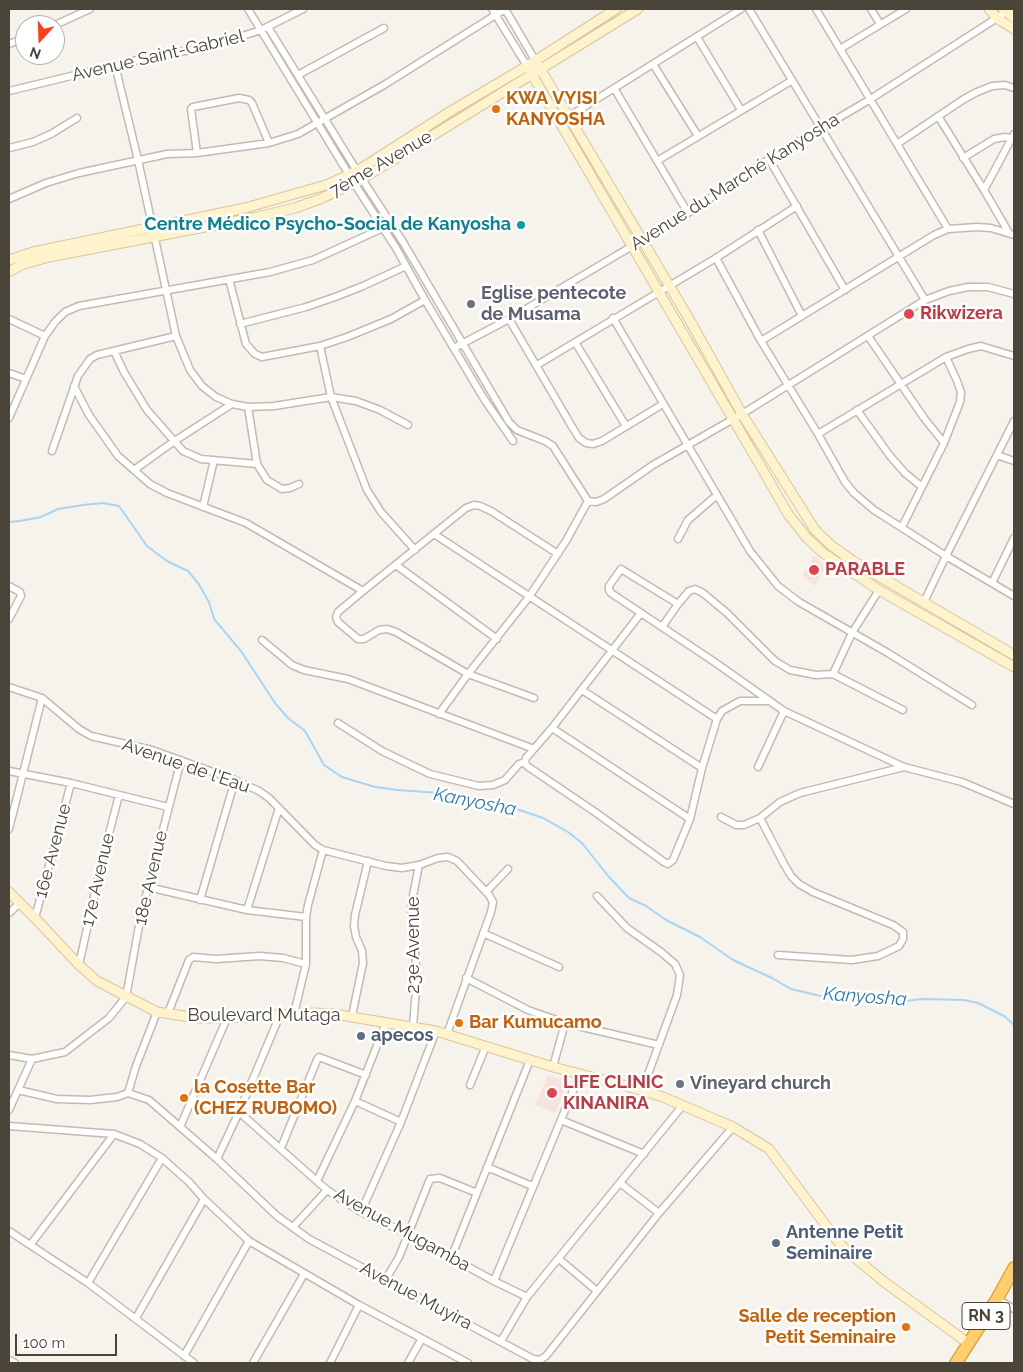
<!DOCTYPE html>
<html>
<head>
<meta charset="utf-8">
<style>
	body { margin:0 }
	#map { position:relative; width:1023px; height:1372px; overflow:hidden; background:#f6f3ec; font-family:Raleway,sans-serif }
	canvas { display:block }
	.frame { position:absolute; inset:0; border:10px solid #4b4439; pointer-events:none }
	.north { position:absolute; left:15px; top:15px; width:50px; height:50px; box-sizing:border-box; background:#fff; border:1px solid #b7b4b0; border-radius:50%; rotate:200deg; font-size:14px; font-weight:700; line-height:20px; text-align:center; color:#4b4439 }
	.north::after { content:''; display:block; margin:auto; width:18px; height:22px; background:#fc3f1d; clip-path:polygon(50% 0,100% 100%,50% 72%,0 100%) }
	.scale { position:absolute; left:15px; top:1334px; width:102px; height:22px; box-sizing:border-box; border:2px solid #4b4439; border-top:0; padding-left:6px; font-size:15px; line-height:18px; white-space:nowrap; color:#4b4439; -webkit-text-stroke:4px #fff; paint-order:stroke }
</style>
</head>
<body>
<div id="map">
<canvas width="1023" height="1372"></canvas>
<div class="frame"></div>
<div class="north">N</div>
<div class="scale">100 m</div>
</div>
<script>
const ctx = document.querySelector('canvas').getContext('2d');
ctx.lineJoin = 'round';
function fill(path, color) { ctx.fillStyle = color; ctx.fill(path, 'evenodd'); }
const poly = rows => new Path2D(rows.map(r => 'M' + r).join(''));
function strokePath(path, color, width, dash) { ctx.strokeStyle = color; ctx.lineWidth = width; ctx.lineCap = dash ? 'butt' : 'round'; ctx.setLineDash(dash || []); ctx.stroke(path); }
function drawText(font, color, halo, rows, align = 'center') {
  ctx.font = font + ' Raleway,sans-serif'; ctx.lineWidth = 5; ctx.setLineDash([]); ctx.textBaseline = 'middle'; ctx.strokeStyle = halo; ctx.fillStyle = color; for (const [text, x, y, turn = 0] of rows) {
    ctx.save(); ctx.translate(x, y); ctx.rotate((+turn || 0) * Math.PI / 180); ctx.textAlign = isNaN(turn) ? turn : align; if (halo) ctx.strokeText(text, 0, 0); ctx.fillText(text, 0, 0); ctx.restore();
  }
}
const medical = poly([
	[815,556,826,566,815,586,802,575],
	[548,1076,569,1081,555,1113,535,1105]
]);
const stream = poly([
	[9,522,20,521,41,517,58,509,83,505,103,503,119,506,147,546,167,561,188,571,198,583,209,602,214,619,241,651,275,703,288,718,305,731,324,765,342,777,375,787,398,790,453,794,499,803,543,818,568,832,582,843,609,877,629,898,646,906,666,920,700,937,733,960,772,978,791,989,829,998,842,999,898,1002,922,999,964,1000,978,1003,1004,1016,1014,1025]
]);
const street = poly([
	[248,9,354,183,396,248,425,300,484,399,513,441],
	[492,9,527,66],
	[505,9,535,60],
	[749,9,925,300],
	[816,9,948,229],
	[871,9,880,24],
	[55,25,90,9],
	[268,27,362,179,403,242,509,422,517,430,545,441,553,446,588,501,596,502,604,499,653,465,742,414,925,300,949,291,968,287,988,287,1014,294],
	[697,37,741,110],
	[9,44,25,38],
	[840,49,906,9],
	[653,64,698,136],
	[115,65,138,160,176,336,190,370,202,386,216,397,232,404,248,407,274,406,331,397,356,401,380,410,408,425],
	[298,75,384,28],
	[614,88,688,213],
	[9,91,133,61,211,46,261,30,303,9],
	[938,116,984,190,1009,233],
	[568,117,741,9],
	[897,144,964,99,977,92,992,86,1005,85,1014,88],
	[9,148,33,142,51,134,77,118],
	[197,153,191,109,193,107,239,98,249,100,252,103,269,143],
	[963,158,994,139,1005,137,1012,139],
	[769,159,845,290],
	[657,161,791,81],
	[984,190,1014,134],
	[9,199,46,183,79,173,167,154,197,153,269,143,298,134,384,85,505,9],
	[758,230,802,316],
	[716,258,761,341,818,434,845,482,854,493,874,510,946,556,1014,596],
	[229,279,246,344,255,354,262,357,320,346,347,337,391,319,425,300],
	[613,318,750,551,778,586,799,602,888,653,972,705],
	[9,319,45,336],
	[509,319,571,425,579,438,586,443,593,444,602,441,663,404],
	[240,324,306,307,335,297,363,286,406,266],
	[868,336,924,418,944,443],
	[761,341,934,235,948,229,977,227,991,228,1014,235],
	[575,342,626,426],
	[320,346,331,397,367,490,381,512,415,550],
	[454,348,509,319,688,213,769,159,869,100,1011,9],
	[114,351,124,372,147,410,183,451,201,459,257,464,267,480,282,489,290,488,299,484],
	[537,365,716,258,797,206],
	[9,373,26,379],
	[74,386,89,415,118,456,150,484,167,493,246,523,363,591],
	[248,407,257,464],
	[857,410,890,456,905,473,922,487],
	[9,418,45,336,55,322,65,312,79,306,270,272,313,260,383,228],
	[818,434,946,357,968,349,981,346,1014,356],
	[52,451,78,376,90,359,97,355,176,336],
	[997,455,1014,461],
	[134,470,173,442,232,404],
	[203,507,214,460],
	[902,527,944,443,960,402,961,392,957,381,946,357],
	[434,534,717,719],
	[678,539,688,520,717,495],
	[396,565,497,639],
	[992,583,1014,538],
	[9,586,20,592,21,596,9,619],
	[924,602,946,556,1014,421],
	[678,604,621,569,609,586,609,590,611,593,713,661,784,711,904,767,962,782,1014,804],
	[641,613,552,728,526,758,525,762,527,766,595,812,664,862,668,864,673,860,690,819,702,768,717,719,722,711,740,701,768,701],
	[662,627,678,604,689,591,695,589,703,593,727,613,775,661,790,670,816,675,833,674,903,710],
	[262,640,292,665,304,670,348,679,534,749],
	[833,674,852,633,879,590],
	[9,687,42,698,79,729,91,736,152,750,235,780,259,791,269,798,315,845,323,850,386,866,402,868,419,865,438,858,448,857,457,861,489,895,493,902,491,912,447,1034],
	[582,690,702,768],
	[534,698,468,674,396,632,387,629,379,630,364,639,358,639,338,622,336,617,338,612,363,591,466,508,474,505,480,506,491,511,558,554],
	[439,714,468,674,529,597,566,541,588,501],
	[338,723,382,751,430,774,479,786,493,785,505,780,519,764,525,762],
	[552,728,690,819],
	[758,767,784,711],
	[9,771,71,783,168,807],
	[721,817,736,825,744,825,760,818,780,802,800,793,904,767],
	[760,818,784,864,791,876,799,884,813,892,893,925,903,932,903,939,899,946,878,956,852,960,778,955],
	[9,829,42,698],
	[148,887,247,910,306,917],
	[486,892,508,869],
	[597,896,627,928,661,952,675,964,680,975,677,995,642,1091],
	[200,900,235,780],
	[247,910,279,808],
	[9,913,20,903],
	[35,918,71,783],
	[483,933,559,967],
	[79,965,101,865,119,795],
	[466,978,528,1010,565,1023,659,1045],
	[157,1012,136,1066,128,1093,149,1100,217,1159,277,1216,309,1239,533,1359,540,1360,546,1356,659,1213,733,1127],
	[168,1013,189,960,193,957,216,959,260,956,283,958,306,964],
	[294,1014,306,964,306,917,308,905,323,850],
	[352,1016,363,963,362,951,356,937,354,926,355,915,368,861],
	[413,1026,417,977,411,906,419,865],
	[9,1055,32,1059,65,1052,109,1018,126,997,141,915,181,760],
	[553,1067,565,1023],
	[470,1085,486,1046],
	[18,1090,57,1099,90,1100,117,1097,128,1093],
	[355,1101,401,1122],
	[9,1110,32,1059],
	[239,1112,327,1190,361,1212,408,1234,494,1281,527,1297],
	[561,1120,644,1154],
	[9,1126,114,1134,140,1144,162,1158,189,1182,204,1199,249,1241,359,1305,468,1363],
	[180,1127,227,1018],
	[281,1148,317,1060,319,1057,366,1075],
	[217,1159,239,1112,280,1015],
	[487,1167,532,1186],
	[317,1181,355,1101,386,1023],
	[620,1183,659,1213],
	[361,1212,401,1122,436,1031],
	[293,1227,327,1190],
	[9,1231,88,1283,194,1363],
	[31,1244,114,1134],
	[451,1258,530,1060],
	[559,1259,597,1291],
	[386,1279,399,1257,430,1179,440,1178,477,1193],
	[494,1281,580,1074],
	[88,1283,162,1158],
	[997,1299,1014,1309],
	[136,1318,204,1199],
	[501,1341,527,1297,683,1105],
	[184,1356,249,1241],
	[9,1360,15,1363],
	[253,1363,304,1274],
	[330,1363,359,1305],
	[408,1363,421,1340]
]);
const secondary = poly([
	[989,9,998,19,1014,29],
	[1003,9,1014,18],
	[535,60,688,317,742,414,815,530,832,546,853,561,1014,655],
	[527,66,768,479,788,514,807,538,823,553,879,590,1014,667],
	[9,260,33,252,245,208,326,185,357,171,451,111,527,66,616,9],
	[9,272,21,265,49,257,257,217,295,208,320,199,362,179,638,9],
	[9,892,35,918,79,965,97,981,157,1012,198,1018,227,1018,312,1013,334,1014,436,1031,553,1067,623,1085,663,1097,733,1127,769,1149,836,1239,847,1251,883,1281,968,1343]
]);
const highway = poly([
	[956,1363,997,1299,1014,1268]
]);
const markers = [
	[496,109,5,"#e8710a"],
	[521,225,5,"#0f9aa8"],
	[471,304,5,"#6b7280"],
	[909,314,6,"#e0444e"],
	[814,570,6,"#e0444e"],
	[459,1023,5,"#e8710a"],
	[361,1036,5,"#5c6f8a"],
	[680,1084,5,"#6b7280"],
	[552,1093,6,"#e0444e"],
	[184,1098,5,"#e8710a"],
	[776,1243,5,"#5c6f8a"],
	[906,1327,5,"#e8710a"]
];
const shields = [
	[986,1316,48]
];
const shieldNames = [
	["RN 3",986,1316]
];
const streetNames = [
	["Avenue Saint-Gabriel",158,56,-13],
	["7ème Avenue",381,164,-30],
	["Avenue du Marché Kanyosha",735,182,-32],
	["Avenue de l'Eau",186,766,19],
	["16e Avenue",53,851,-75],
	["18e Avenue",151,878,-77],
	["17e Avenue",98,880,-77],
	["23e Avenue",414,945,-90],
	["Boulevard Mutaga",264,1016],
	["Avenue Mugamba",402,1230,29],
	["Avenue Muyira",416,1296,28]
];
const foodNames = [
	["KWA VYISI",506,99],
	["KANYOSHA",506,120],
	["Bar Kumucamo",469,1023],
	["la Cosette Bar",194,1088],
	["(CHEZ RUBOMO)",194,1109],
	["Salle de reception",896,1317,"right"],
	["Petit Seminaire",896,1338,"right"]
];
const cultureNames = [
	["Centre Médico Psycho-Social de Kanyosha",511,225]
];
const worshipNames = [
	["Eglise pentecote",481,294],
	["de Musama",481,315],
	["Vineyard church",690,1084]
];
const healthNames = [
	["Rikwizera",920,314],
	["PARABLE",825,570],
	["LIFE CLINIC",563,1083],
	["KINANIRA",563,1104]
];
const serviceNames = [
	["apecos",371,1036],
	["Antenne Petit",786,1233],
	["Seminaire",786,1254]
];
const waterNames = [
	["Kanyosha",475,802,11],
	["Kanyosha",865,997,4]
];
fill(medical, '#f6e3e0');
strokePath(stream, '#a9d4f2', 2);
strokePath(street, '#c2bbae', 9);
strokePath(secondary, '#d6c79b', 11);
strokePath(highway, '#e0a43c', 14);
strokePath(street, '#fff', 6);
strokePath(secondary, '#fff3cd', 9);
strokePath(highway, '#ffcf6e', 11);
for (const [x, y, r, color] of markers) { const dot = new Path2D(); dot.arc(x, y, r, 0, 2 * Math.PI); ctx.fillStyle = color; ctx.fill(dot); strokePath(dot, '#fff', 2); }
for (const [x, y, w] of shields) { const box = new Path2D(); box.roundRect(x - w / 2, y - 13.5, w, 27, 4); ctx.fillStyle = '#fff'; ctx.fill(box); strokePath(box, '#4b4439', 1); }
drawText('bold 16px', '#4b4439', null, shieldNames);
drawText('18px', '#4b4439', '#fff', streetNames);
drawText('bold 18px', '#c56008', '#fff', foodNames, 'left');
drawText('bold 18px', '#0d838f', '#fff', cultureNames, 'right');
drawText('bold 18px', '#5b616d', '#fff', worshipNames, 'left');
drawText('bold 18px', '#be3a42', '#fff', healthNames, 'left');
drawText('bold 18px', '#4e5e75', '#fff', serviceNames, 'left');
drawText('italic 19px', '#2e7ab2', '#fff', waterNames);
</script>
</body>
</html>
